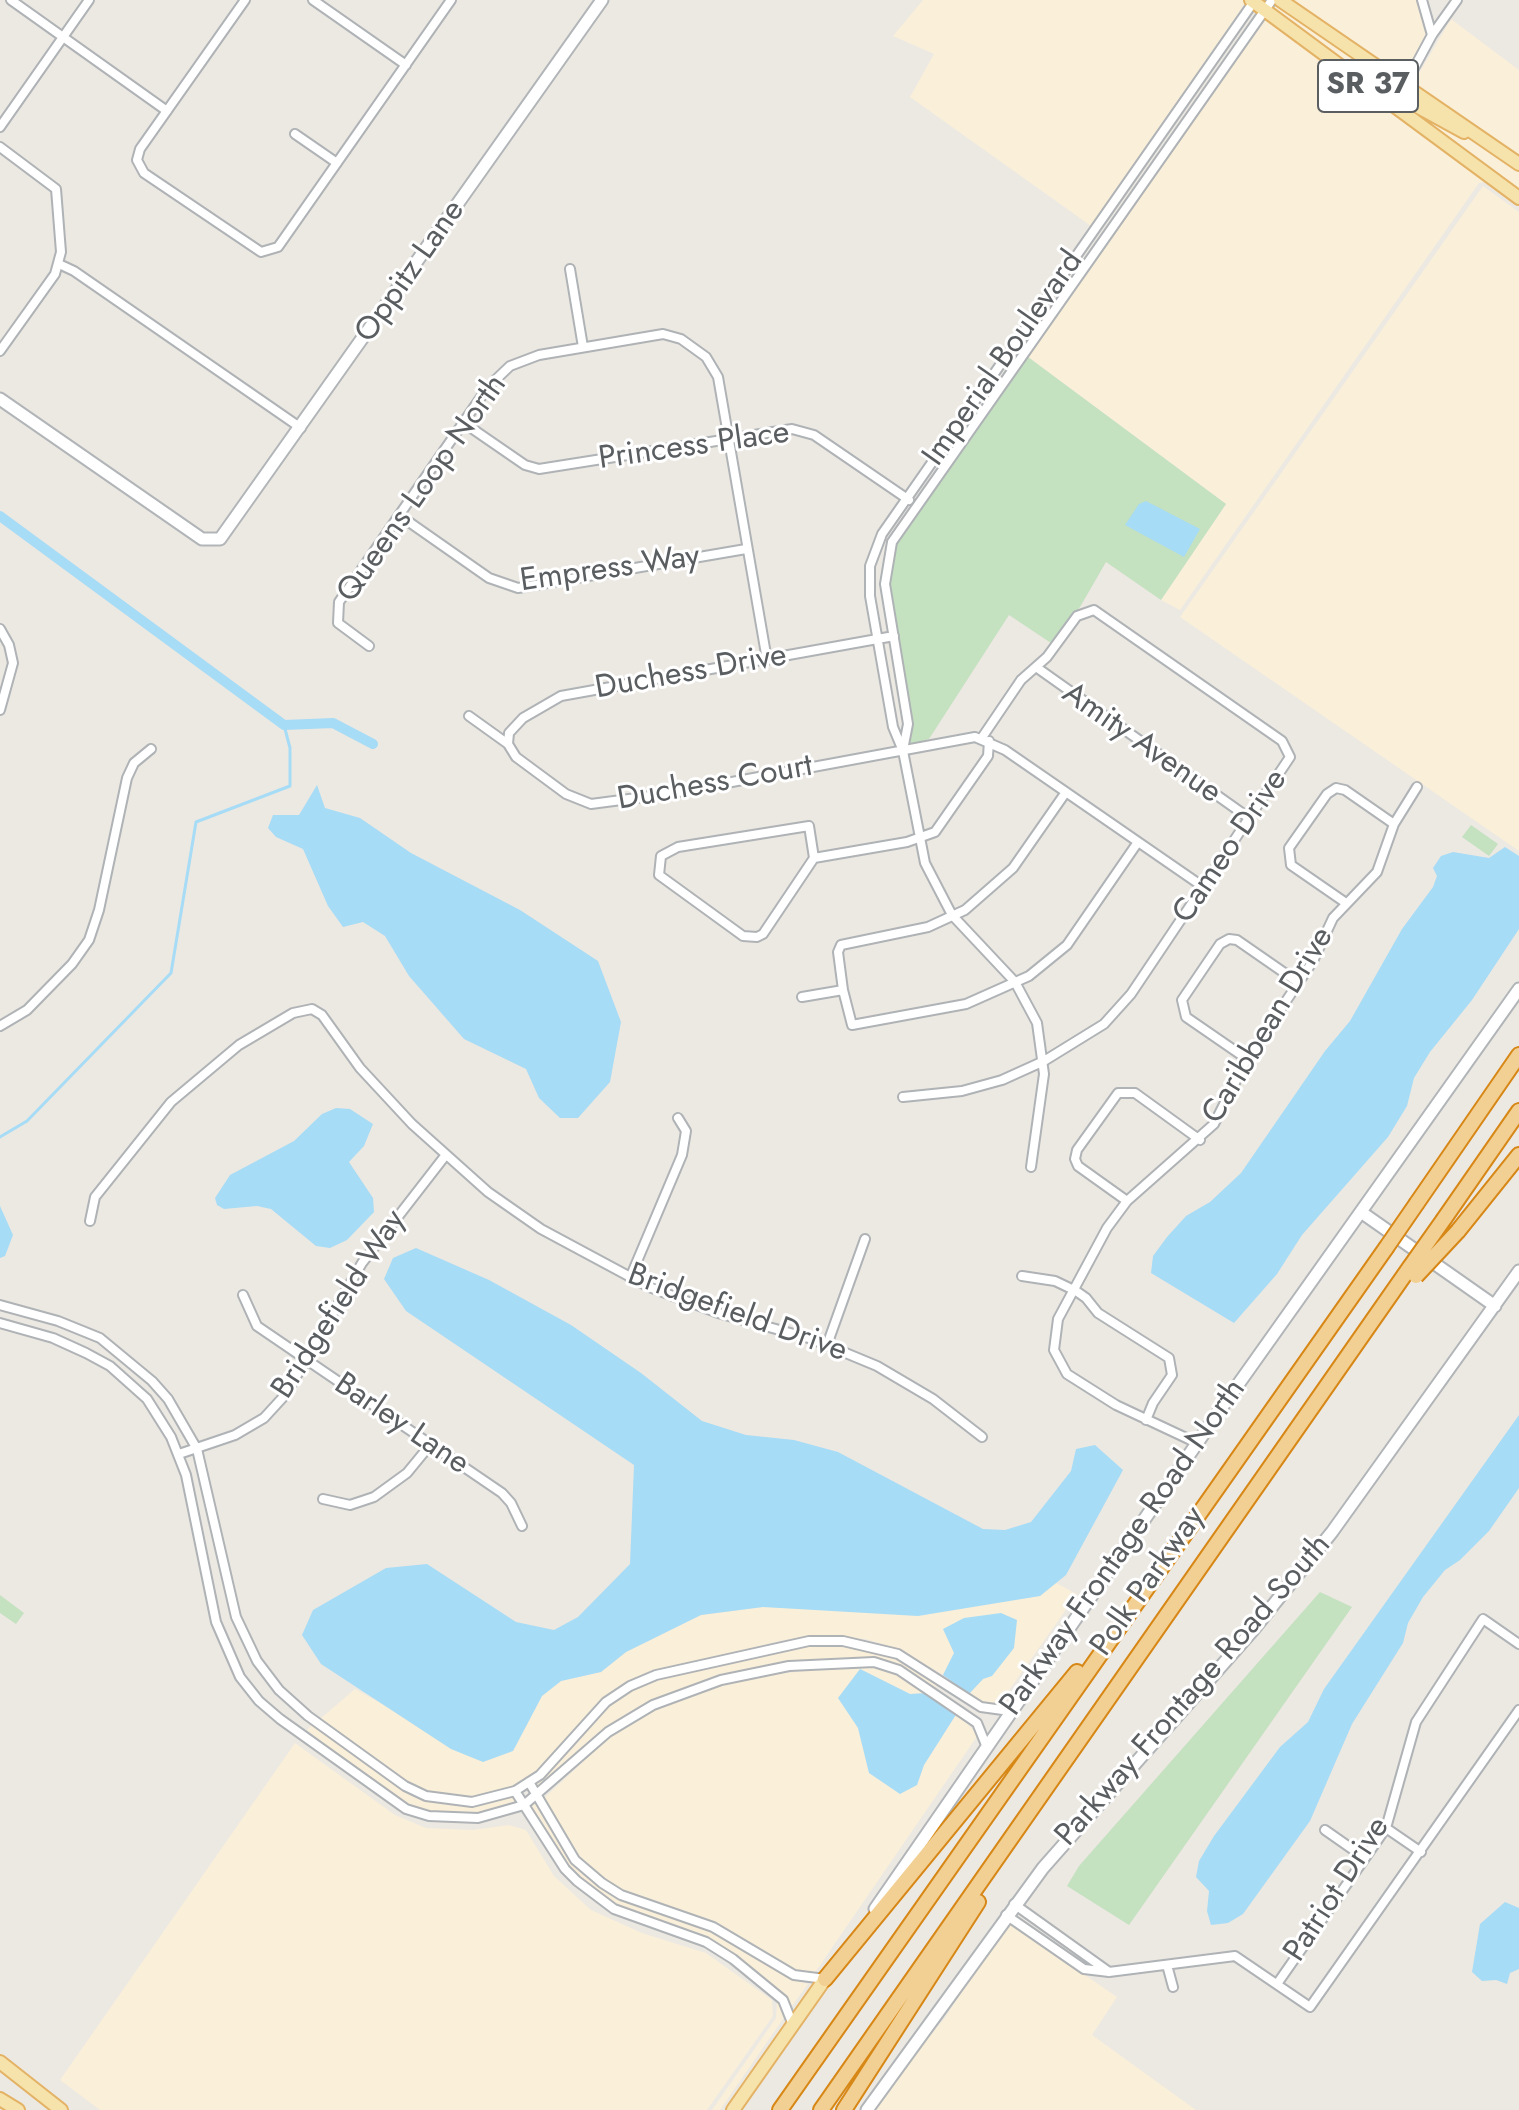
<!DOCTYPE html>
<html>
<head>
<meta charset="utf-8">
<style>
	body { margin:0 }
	canvas { display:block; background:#ece8e2 }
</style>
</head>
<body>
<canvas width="1519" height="2110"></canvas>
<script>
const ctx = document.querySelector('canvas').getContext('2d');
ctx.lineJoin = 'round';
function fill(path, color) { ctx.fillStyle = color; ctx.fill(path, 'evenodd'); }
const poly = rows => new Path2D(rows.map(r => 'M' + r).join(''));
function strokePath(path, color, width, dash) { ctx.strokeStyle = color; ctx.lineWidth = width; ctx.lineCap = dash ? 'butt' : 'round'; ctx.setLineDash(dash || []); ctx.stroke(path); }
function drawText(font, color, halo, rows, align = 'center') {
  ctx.font = font + ' Jost,sans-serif'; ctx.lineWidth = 6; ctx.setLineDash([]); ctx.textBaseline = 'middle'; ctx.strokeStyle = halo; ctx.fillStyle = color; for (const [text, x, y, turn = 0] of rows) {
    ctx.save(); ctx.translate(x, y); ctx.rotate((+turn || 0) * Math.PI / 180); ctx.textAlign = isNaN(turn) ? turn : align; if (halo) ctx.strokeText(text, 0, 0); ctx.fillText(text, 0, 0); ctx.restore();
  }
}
const commercial = poly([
	[923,0,1243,0,1246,2,1091,226,910,97,934,54,893,36],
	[1288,0,1417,0,1426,34,1403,79],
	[1276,4,1429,108,1411,98,1390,97,1273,9],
	[1267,17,1519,207,1484,182,1479,183,1180,610,1161,600,1226,504,1028,357],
	[1451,19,1519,70,1519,158,1412,85],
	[1401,106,1456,135,1477,141,1519,170,1519,192],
	[1483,186,1519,212,1519,851,1180,617],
	[1056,1583,1077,1594,998,1706,982,1703,969,1694,983,1679,954,1653,943,1675,899,1649,865,1639,820,1635,784,1640,655,1671,627,1681,602,1698,537,1771,513,1786,471,1797,427,1791,407,1782,320,1719,355,1689,402,1715,513,1751,542,1696,561,1681,601,1672,626,1652,701,1615,763,1607,820,1609,990,1603,1040,1596],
	[821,1645,875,1651,913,1667,938,1683,936,1687,901,1665,873,1657,788,1661,720,1675,650,1700,626,1714,577,1751,547,1782,538,1789,536,1784,609,1706,632,1690,658,1680,788,1649],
	[842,1667,873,1667,897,1674,928,1693,910,1694,860,1669,850,1713,858,1728,869,1773,917,1785,924,1765,957,1713,978,1735,814,1974,796,1971,715,1922,623,1891,605,1879,579,1857,544,1798,611,1736,656,1709,723,1685,758,1676],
	[312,1725,402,1790,426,1801,472,1807,513,1797,517,1802,476,1813,430,1812,408,1804,374,1783,307,1730],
	[295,1743,395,1815,426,1828,472,1830,509,1825,526,1830,554,1876,591,1910,642,1933,706,1953,772,2000,773,2016,707,2110,100,2110,60,2080],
	[536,1803,564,1852,583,1875,620,1900,711,1931,791,1979,808,1984,792,2006,776,1987,709,1938,616,1904,595,1890,569,1867,531,1807],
	[1008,1922,1117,1997,1092,2035,1196,2110,874,2110,907,2062,944,2019],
	[777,2001,785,2016,720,2110,712,2110,776,2018]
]);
const green = poly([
	[1028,357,1226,504,1161,600,1106,562,1080,607,1051,643,1009,615,929,739,910,745,913,724,890,584,896,546],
	[1471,825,1498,844,1489,856,1462,837],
	[1320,1592,1352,1607,1129,1925,1067,1886,1079,1866],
	[0,1595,24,1613,16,1624,0,1613]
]);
const water = poly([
	[1146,501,1200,529,1184,557,1125,525,1139,504],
	[317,785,325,808,360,818,411,853,520,910,598,961,621,1022,610,1082,578,1118,560,1118,539,1098,526,1069,464,1039,409,976,385,936,363,922,343,927,328,906,303,849,276,837,268,828,273,815,299,815],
	[1505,847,1519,856,1519,929,1472,1000,1430,1052,1414,1078,1407,1106,1388,1137,1302,1235,1277,1274,1234,1323,1151,1273,1153,1256,1167,1237,1186,1216,1210,1202,1241,1173,1325,1051,1350,1021,1402,929,1433,887,1437,876,1433,868,1441,856,1453,852,1489,858],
	[336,1108,350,1109,373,1124,364,1146,349,1162,373,1198,374,1212,347,1240,330,1248,316,1246,271,1209,257,1206,224,1209,217,1205,215,1198,230,1175,294,1141,322,1114],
	[0,1206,13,1235,5,1256,0,1258],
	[416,1248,489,1280,571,1325,641,1373,702,1421,746,1435,794,1440,838,1452,983,1529,1005,1530,1031,1522,1071,1471,1076,1449,1095,1445,1123,1470,1066,1575,1040,1596,918,1616,763,1607,701,1615,626,1652,601,1672,561,1681,542,1696,513,1751,483,1762,451,1749,321,1664,302,1635,313,1610,386,1568,427,1564,516,1622,554,1630,578,1617,630,1564,634,1465,406,1311,384,1279,393,1258],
	[1519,1415,1519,1488,1489,1531,1460,1560,1445,1570,1423,1597,1408,1623,1403,1643,1352,1724,1310,1821,1243,1914,1228,1923,1211,1925,1207,1911,1209,1891,1196,1877,1199,1861,1214,1836,1280,1747,1308,1722,1324,1689],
	[1001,1613,1017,1620,1014,1648,992,1676,983,1679,969,1694,943,1675,954,1653,943,1629,964,1618],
	[860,1669,910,1694,928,1693,957,1713,924,1765,917,1785,900,1794,869,1773,858,1728,838,1698],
	[1505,1902,1519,1908,1519,1969,1510,1973,1507,1984,1496,1980,1482,1981,1472,1972,1480,1924]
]);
const stream = poly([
	[0,1137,27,1121,171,973,196,822,290,786,290,748,284,725]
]);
const canal = poly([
	[0,516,284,725,333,723,373,744]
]);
const street = poly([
	[11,0,167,111],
	[245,0,140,149,137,160,144,173,261,252,278,247,451,0],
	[313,0,406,65],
	[1422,0,1432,35],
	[1405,85,1432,35,1457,0],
	[0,127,89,0],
	[295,134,337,163],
	[0,147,56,189,61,252,55,274,0,351],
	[59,264,74,271,301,428],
	[570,269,583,347],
	[464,423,525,465,539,469,792,429,814,435,909,500],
	[399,515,489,578,518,588,746,549],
	[369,646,338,623,339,602,488,387,510,366,539,355,663,334,681,339,706,357,718,377,767,660],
	[1036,667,1249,818],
	[0,710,13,663,9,645,0,629],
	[469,716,508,744,516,757,566,794,591,804,667,794,975,737,1005,750,1202,886],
	[508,744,509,733,523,718,561,696,894,636],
	[903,750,908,724,885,584,892,542,1272,0],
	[1066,792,1013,868,965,910,928,927,841,945,838,952,843,990,852,1025,966,1004,1029,976,1067,945,1138,842],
	[809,826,814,858,763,934,757,937,743,936,659,875,661,856,678,847,809,826],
	[814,858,907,842,935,832,988,756,989,741],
	[1346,903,1291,865,1289,848,1327,794,1336,788,1345,790,1394,824],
	[802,997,843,990],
	[0,1026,27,1010,72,964,89,940,99,910,127,778,134,763,151,749],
	[1247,1059,1186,1017,1182,1000,1220,944,1229,939,1237,940,1299,983],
	[903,1097,962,1091,1002,1080,1044,1061,1104,1024,1131,994,1290,757,1282,741,1094,610,1077,616,1047,657,1021,680,981,739],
	[1031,1167,1044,1074,1037,1023,1015,982,952,915,925,863,903,751,893,727,870,596,870,566,882,534,1255,0],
	[1127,1201,1078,1166,1075,1159,1077,1150,1118,1093,1135,1093,1200,1140],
	[90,1221,95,1197,171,1102,239,1045,293,1013,312,1009,322,1015,360,1068,412,1124,488,1192,541,1229,649,1287,718,1313,812,1339,877,1366,933,1399,982,1437],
	[1022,1276,1055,1281,1076,1291,1086,1298,1098,1313,1169,1358,1172,1375,1153,1403,1146,1420],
	[630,1278,682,1155,686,1131,678,1118],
	[243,1295,257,1326,502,1493,511,1503,522,1526],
	[0,1305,58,1321,100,1338,152,1381,168,1399,197,1449,236,1617,257,1661,279,1690,308,1716,405,1786,426,1796,472,1802,515,1791,540,1775,606,1702,630,1686,656,1675,809,1641,843,1641,898,1654,981,1707,1010,1711],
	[0,1323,53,1338,86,1353,110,1366,147,1399,171,1437,186,1475,216,1622,240,1677,259,1701,280,1719,406,1809,429,1816,478,1818,524,1805,608,1732,653,1705,721,1680,789,1666,874,1662,899,1670,977,1723,986,1745],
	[827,1345,865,1239],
	[1197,1443,1116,1405,1067,1374,1054,1350,1058,1319,1107,1228,1127,1201,1214,1124,1247,1059,1313,961,1333,918,1377,872,1394,824,1417,787],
	[179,1454,235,1435,264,1418,286,1394,362,1263,445,1156],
	[323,1499,350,1505,374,1497,407,1473,430,1445],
	[529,1782,575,1860,602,1883,621,1895,713,1927,794,1975,825,1979],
	[515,1791,565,1869,577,1881,614,1909,706,1942,733,1959,783,2000,793,2025],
	[1386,1828,1421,1852],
	[1325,1830,1365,1858],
	[1014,1904,1109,1972],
	[1006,1915,1084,1969,1109,1972,1235,1956,1310,2007,1519,1710],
	[1167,1965,1173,1987],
	[1277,1984,1386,1828,1416,1722,1483,1619,1519,1644]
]);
const secondary = poly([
	[0,399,202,539,220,539,602,0],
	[1361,1212,1495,1306],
	[875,1909,1220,1410,1519,989],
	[867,2110,1043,1868,1253,1630,1332,1532,1519,1271]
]);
const primary = poly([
	[1251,0,1519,198],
	[1280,0,1519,164],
	[1389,103,1411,103,1464,132],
	[0,2062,61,2110],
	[0,2099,18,2110],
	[733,2110,825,1979]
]);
const highway = poly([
	[1417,1203,1519,1055],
	[1444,1219,1519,1111],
	[1458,1231,1519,1155],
	[825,1979,1077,1672],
	[780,2110,1386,1248],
	[821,2110,1410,1267],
	[844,2110,978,1902]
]);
const highwayBridge = poly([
	[1386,1248,1417,1203],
	[1410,1267,1444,1219],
	[1416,1276,1458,1231]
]);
const shields = [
	[1368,86,100]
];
const shieldNames = [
	["SR 37",1368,86]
];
const streetNames = [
	["Oppitz Lane",411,272,-55],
	["Imperial Boulevard",1004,359,-55],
	["Princess Place",694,447,-8],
	["Queens Loop North",423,489,-55],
	["Empress Way",610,570,-8],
	["Duchess Drive",691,673,-10],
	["Amity Avenue",1141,744,35],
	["Duchess Court",715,784,-10],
	["Cameo Drive",1231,847,-56],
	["Caribbean Drive",1269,1026,-59],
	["Bridgefield Way",340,1305,-57],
	["Bridgefield Drive",737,1314,20],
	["Barley Lane",401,1425,34],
	["Parkway Frontage Road North",1124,1548,-55],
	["Polk Parkway",1149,1582,-55],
	["Parkway Frontage Road South",1194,1691,-49],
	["Patriot Drive",1338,1890,-57]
];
fill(commercial, '#faefd9');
fill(green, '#c4e1c0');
fill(water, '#a7dcf6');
strokePath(stream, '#a7dcf6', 3);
strokePath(canal, '#a7dcf6', 10);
strokePath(street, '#afb3b6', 12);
strokePath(secondary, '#b1b5b8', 15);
strokePath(primary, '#e3b264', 16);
strokePath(highway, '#d78716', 18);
strokePath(street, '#fff', 8);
strokePath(secondary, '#fff', 11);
strokePath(primary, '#f6e3ac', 12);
strokePath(highway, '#f2d093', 14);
strokePath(highwayBridge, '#d78716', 18, []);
strokePath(highwayBridge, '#f2d093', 14);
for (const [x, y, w] of shields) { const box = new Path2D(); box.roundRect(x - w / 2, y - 26, w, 52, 6); ctx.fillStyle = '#fff'; ctx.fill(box); strokePath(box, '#5a5e61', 2); }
drawText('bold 30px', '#5a5e61', null, shieldNames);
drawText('32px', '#5a5e61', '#fff', streetNames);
</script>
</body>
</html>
